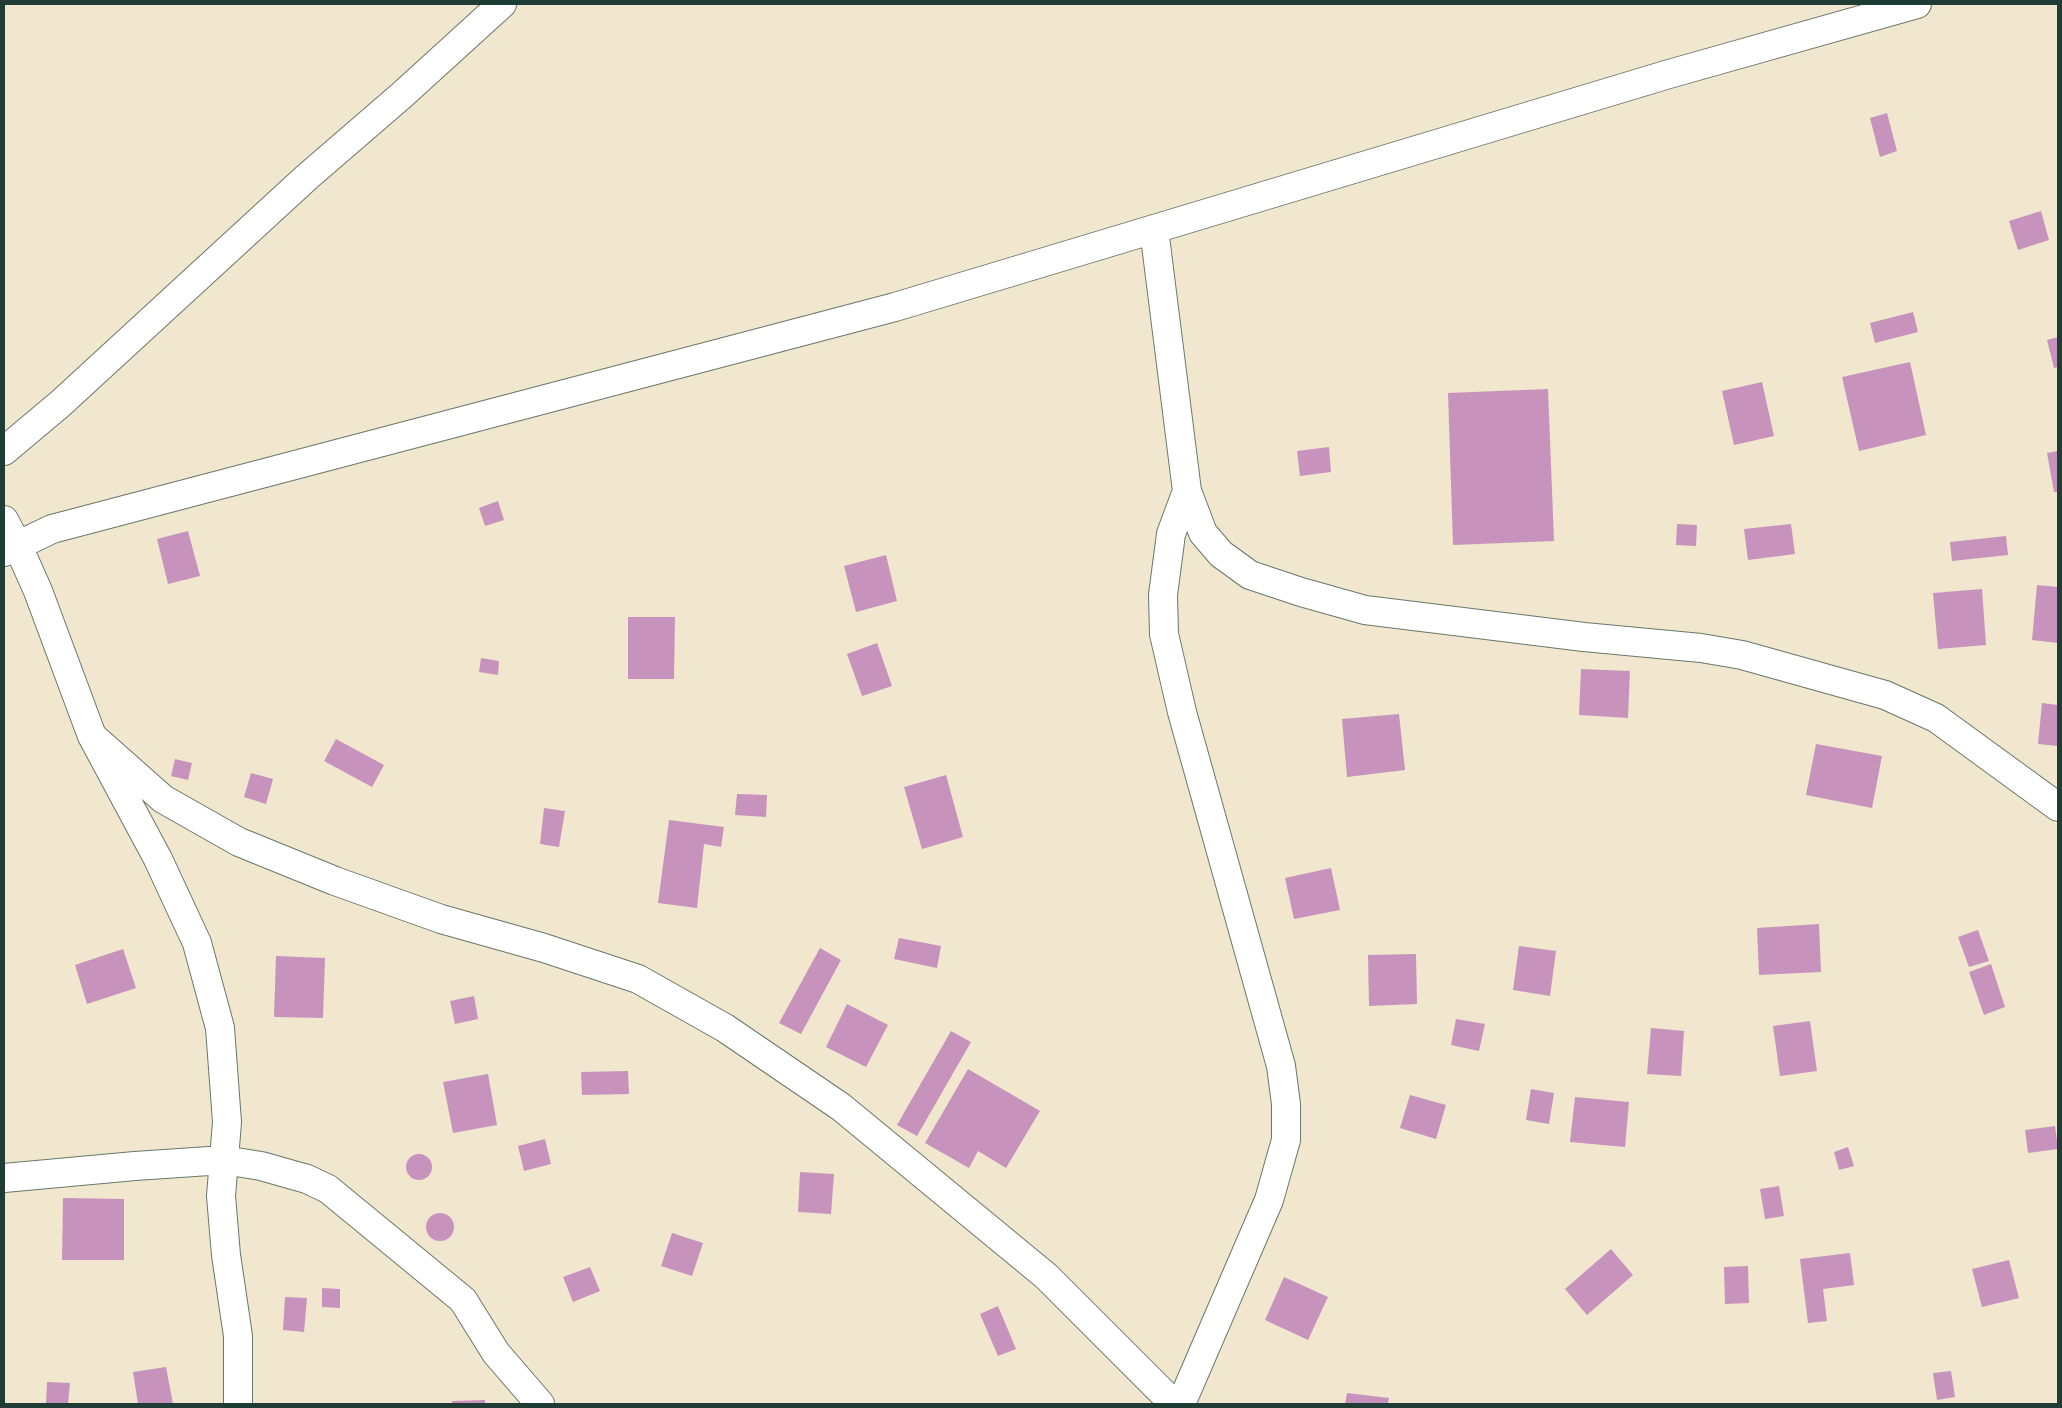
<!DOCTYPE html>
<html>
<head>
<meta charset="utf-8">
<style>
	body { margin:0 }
	#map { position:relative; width:2062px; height:1408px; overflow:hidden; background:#f0e7ce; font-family:Pangolin,sans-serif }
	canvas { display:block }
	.frame { position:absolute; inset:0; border:5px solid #1f3d34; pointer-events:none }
</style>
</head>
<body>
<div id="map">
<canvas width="2062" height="1408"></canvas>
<div class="frame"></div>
</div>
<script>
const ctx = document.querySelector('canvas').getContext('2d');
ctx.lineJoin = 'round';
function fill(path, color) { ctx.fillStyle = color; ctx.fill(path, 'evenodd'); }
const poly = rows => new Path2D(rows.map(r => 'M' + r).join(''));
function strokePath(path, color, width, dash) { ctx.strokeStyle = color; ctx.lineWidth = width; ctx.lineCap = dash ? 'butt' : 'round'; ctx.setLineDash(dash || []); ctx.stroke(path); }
const building = poly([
	[1887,113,1897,151,1880,157,1870,118],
	[2041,211,2049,240,2018,250,2009,221],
	[1913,312,1918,332,1875,343,1870,323],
	[2058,337,2058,367,2054,368,2047,340],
	[1910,362,1926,435,1859,451,1842,377],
	[1762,382,1774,436,1734,445,1722,391],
	[1548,389,1554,541,1453,545,1448,393],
	[1329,447,1331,472,1300,476,1297,451],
	[2058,451,2058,492,2054,492,2047,453],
	[498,501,504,520,485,526,479,508],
	[1677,524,1697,525,1696,546,1676,545],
	[1791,524,1795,554,1748,560,1744,529],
	[188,531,200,576,168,584,157,539],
	[2006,536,2008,555,1952,561,1950,542],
	[886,555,897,601,856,612,844,566],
	[2037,585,2058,587,2058,643,2032,640],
	[1982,589,1986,645,1938,649,1933,593],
	[628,617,675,617,674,679,628,679],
	[877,643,892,686,862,696,847,654],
	[481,658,499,661,498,675,479,672],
	[1581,669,1630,671,1628,718,1579,715],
	[2042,703,2058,705,2058,746,2038,744],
	[1399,714,1405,770,1347,777,1342,719],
	[336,739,384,765,372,787,324,761],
	[1816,744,1882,756,1872,808,1806,795],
	[175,759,192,763,188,780,171,776],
	[251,773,273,779,266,804,244,797],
	[946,775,963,837,922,849,904,787],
	[737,794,767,795,766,817,735,815],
	[544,808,565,811,559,847,540,844],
	[669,820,724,827,721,847,704,844,697,908,658,903],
	[1331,868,1340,910,1294,919,1285,878],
	[1819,924,1821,972,1759,975,1757,928],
	[1978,930,1989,961,1969,967,1958,937],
	[899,938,941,946,937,968,894,959],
	[1519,946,1556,951,1550,996,1513,990],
	[820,948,841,960,801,1034,779,1023],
	[123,949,136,988,87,1004,75,965],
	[1416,954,1417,1004,1369,1006,1368,955],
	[276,956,325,958,323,1018,274,1017],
	[1991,964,2005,1007,1984,1015,1969,972],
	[474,996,478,1019,455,1024,450,1001],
	[847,1004,888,1025,866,1067,826,1047],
	[1456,1019,1485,1024,1479,1051,1451,1045],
	[1810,1021,1817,1071,1780,1076,1773,1026],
	[1651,1028,1684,1031,1681,1076,1647,1074],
	[951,1031,971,1042,917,1136,897,1125],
	[968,1069,1040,1111,1006,1168,978,1151,969,1168,925,1143],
	[628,1071,629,1094,582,1095,581,1072],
	[488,1074,497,1125,453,1133,443,1082],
	[1531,1089,1554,1093,1549,1124,1526,1120],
	[1410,1095,1446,1105,1436,1139,1400,1128],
	[1575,1097,1629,1102,1625,1147,1570,1142],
	[2055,1126,2058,1149,2028,1153,2025,1130],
	[545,1139,551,1164,524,1171,518,1146],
	[1848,1147,1854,1166,1839,1170,1834,1152],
	'406 1167a13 13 0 1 1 26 0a13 13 0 1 1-26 0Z',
	[800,1172,834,1174,831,1214,798,1212],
	[1779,1186,1784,1216,1765,1219,1760,1189],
	[63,1198,124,1199,124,1260,62,1260],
	'426 1227a14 14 0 1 1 28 0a14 14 0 1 1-28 0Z',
	[672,1233,703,1243,692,1276,661,1266],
	[1611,1249,1633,1275,1587,1315,1565,1289],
	[1850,1253,1854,1285,1823,1289,1827,1321,1808,1323,1800,1259],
	[2009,1260,2019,1298,1982,1307,1972,1269],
	[1748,1266,1749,1303,1725,1304,1724,1267],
	[590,1267,600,1291,573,1302,563,1277],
	[1284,1277,1328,1297,1308,1340,1265,1320],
	[322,1288,340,1289,340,1308,322,1307],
	[285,1297,307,1298,304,1332,283,1330],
	[998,1306,1016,1349,998,1356,980,1314],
	[166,1367,173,1404,138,1404,133,1372],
	[1951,1371,1955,1397,1937,1400,1933,1373],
	[47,1382,70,1383,68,1404,46,1404],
	[1347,1393,1389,1398,1388,1404,1345,1404],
	[485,1400,485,1404,452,1404,452,1401]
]);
const minor = poly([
	[1154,229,1187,491,1203,533,1221,554,1250,575,1301,592,1365,610,1584,637,1701,648,1742,655,1885,695,1936,718,2058,807],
	[4,520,18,546,38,591,92,736,158,859,197,943,220,1028,227,1122,221,1196,226,1255,238,1336,238,1404],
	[4,552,52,529,895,307,1669,74,1917,4],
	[92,736,163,799,239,842,335,881,441,919,544,948,638,979,725,1028,841,1107,1046,1276,1174,1404],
	[4,1178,135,1166,224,1160,261,1166,307,1179,328,1189,463,1300,496,1353,540,1404],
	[1181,1404,1269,1200,1286,1140,1286,1104,1281,1066,1182,712,1164,634,1163,595,1171,534,1187,491]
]);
const tertiary = poly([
	[4,451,60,404,307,177,402,95,502,4]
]);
fill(building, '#c793bd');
strokePath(minor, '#68786a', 30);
strokePath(tertiary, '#68786a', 30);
strokePath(minor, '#fff', 28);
strokePath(tertiary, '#fff', 28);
</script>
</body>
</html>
